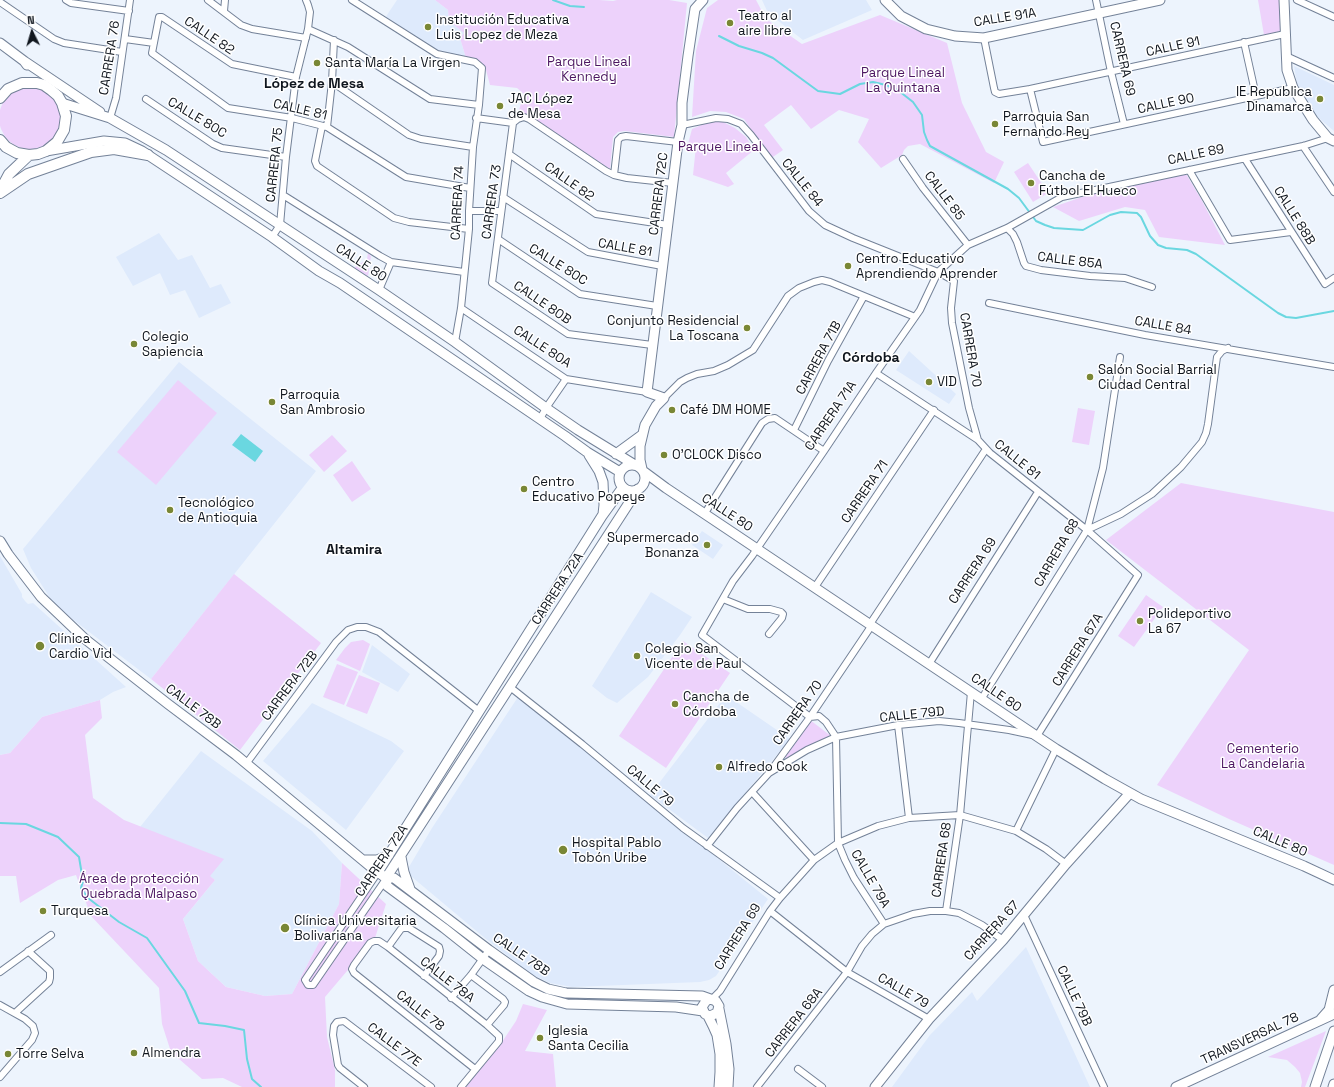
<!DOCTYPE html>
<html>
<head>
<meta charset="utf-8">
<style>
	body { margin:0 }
	#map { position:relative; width:1334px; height:1087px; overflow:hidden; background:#edf4fd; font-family:"Space Grotesk",sans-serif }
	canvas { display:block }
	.north { position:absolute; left:12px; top:12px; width:40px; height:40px; -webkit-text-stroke:3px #fff; paint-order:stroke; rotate:355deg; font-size:11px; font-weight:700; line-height:16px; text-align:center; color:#10161e }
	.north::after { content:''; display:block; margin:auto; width:14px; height:18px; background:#10161e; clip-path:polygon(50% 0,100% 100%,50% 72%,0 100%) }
</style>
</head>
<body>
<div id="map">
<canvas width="1334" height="1087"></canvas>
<div class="north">N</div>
</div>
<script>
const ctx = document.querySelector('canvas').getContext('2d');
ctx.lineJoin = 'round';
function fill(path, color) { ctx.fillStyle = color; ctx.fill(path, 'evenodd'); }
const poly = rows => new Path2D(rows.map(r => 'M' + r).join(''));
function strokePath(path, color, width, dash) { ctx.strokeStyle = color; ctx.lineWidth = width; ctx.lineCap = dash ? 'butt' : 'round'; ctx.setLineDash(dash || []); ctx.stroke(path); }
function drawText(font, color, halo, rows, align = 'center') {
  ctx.font = font + ' "Space Grotesk",sans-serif'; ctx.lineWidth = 3; ctx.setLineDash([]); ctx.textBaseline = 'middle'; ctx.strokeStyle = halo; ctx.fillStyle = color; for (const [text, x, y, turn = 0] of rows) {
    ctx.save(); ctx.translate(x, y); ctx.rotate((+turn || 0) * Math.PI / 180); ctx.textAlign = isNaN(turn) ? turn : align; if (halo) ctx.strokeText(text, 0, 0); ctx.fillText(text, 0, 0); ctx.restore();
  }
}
const built = poly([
	[397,0,435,0,448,10,449,21,464,33,460,38,466,58,443,55,385,18],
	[762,0,866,0,872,10,803,40,768,13],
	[1294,66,1334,85,1334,131,1314,114,1297,84],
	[159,233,178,260,192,255,210,288,221,284,231,303,199,318,185,290,170,295,160,273,133,286,116,257],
	[909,351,956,394,949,404,896,370],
	[179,362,316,471,151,679,55,606,31,568,23,549],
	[702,531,723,545,713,559,692,545],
	[0,556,22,594,22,597,25,601,28,604,33,603,126,687,113,692,100,700,42,717,10,753,0,755],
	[651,592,692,617,680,635,648,677,617,703,607,698,592,686],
	[372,645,410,674,398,692,362,672],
	[726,695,790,739,708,838,650,795],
	[518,697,768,899,716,976,709,980,700,982,572,987,550,983,531,974,486,939,406,872,432,828],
	[312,703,391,741,404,751,346,830,263,761],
	[201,751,312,831,342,863,339,904,292,994,265,996,226,987,198,961,183,919,215,880,140,827],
	[1026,947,1090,1087,892,1087,930,1035,972,992,977,1001]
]);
const green = poly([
	[435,0,599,0,613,1,617,0,669,0,687,3,674,137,625,131,618,132,613,137,610,169,519,110,524,94,517,88,490,85,486,70,482,63,466,58,460,38,464,33,449,21,448,10],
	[718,0,756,0,766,19,802,44,880,15,947,43,962,103,986,152,1004,162,994,183,920,144,908,146,904,150,902,155,881,168,858,142,869,119,839,110,811,129,791,105,764,125,783,150,770,159,744,119,726,112,710,111,692,117,696,51,707,8],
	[1258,0,1282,0,1282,32,1264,35],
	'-1 118a31 31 0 1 1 62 0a31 31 0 1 1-62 0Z',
	[715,122,723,122,735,128,746,137,754,150,726,173,734,184,728,187,693,175,696,146,688,144,692,129,704,124],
	[1028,163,1048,193,1033,202,1014,172],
	[1186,174,1201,199,1225,245,1159,237,1145,210,1125,207,1079,221,1053,207,1085,196],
	[368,253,371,256,368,276,354,268,367,259],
	[178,380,217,413,156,485,117,452],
	[1078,408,1095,411,1089,445,1072,442],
	[332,435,347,451,324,472,309,455],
	[352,461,371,489,352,502,333,475],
	[1181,483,1334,512,1334,865,1229,819,1157,785,1249,650,1106,540],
	[234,574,321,643,240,750,151,679],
	[1146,595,1163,607,1134,647,1118,636],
	[363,640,370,644,360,671,336,660,345,648,351,642],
	[683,641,730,673,666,768,619,736],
	[337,664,358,672,344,705,323,697],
	[359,675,380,683,367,714,346,706],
	[100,700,102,718,85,735,93,798,124,820,224,859,210,876,215,880,183,919,198,961,226,987,265,996,292,994,339,904,342,863,386,904,375,938,325,997,327,1037,335,1070,335,1087,242,1087,223,1078,202,1079,171,1052,162,1024,159,988,91,916,76,875,58,880,20,903,16,876,0,876,0,755,10,753,42,717],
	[810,720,831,736,788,760,784,756],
	[523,1004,547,1010,525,1051,553,1054,556,1087,465,1087,502,1042,516,1021],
	[1326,1031,1305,1087,1301,1087,1302,1082,1300,1073,1295,1067,1287,1060,1268,1057]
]);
const water = poly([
	[241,434,263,451,255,462,232,445]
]);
const stream = poly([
	[553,0,570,6,584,7],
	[719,36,739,46,762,53,773,58,818,91,840,94,860,84,873,82,886,85,899,91,913,102,922,115,924,132,927,140,930,146,1008,189,1019,198,1036,221,1045,225,1054,228,1083,230,1110,215,1121,212,1137,213,1141,217,1150,236,1158,245,1166,248,1187,250,1196,254,1278,313,1286,317,1296,318,1334,311],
	[0,823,26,824,58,837,79,857,83,881,81,888,88,898,119,922,147,938,185,991,199,1023,225,1026,244,1030,247,1059,252,1079,261,1087]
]);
const street = poly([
	[66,0,71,3,129,11],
	[208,0,241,25,252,29,306,38],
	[352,0,437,54,475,62,482,68,479,105,473,147,469,211,469,229,461,308,455,342],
	[1096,0,1111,72,1124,124],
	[1297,0,1334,17],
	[0,2,54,39,64,43,122,52],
	[224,11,225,0],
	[308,29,348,47,430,99,479,105],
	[984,38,994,88,995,92,999,94,1030,89,1285,34],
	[125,39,154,43],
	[1244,42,1256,96],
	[1286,56,1334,78],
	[296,77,232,64,162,17,159,17,152,53,228,108,292,118,327,127,406,177,470,188],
	[332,82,409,135,421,139,473,147],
	[1030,89,1043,142,1293,88],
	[146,99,213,144,222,148,286,157],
	[110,118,116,98,130,0],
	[476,118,513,123],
	[513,123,492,283,568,334,652,345],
	[513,123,518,119,524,117,529,119,606,171,614,175,627,178,673,183],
	[682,125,716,118,728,119,741,124,751,135,809,211,825,225,853,238,938,272,954,281,951,308,952,323,969,408,978,440],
	[322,126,315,161,317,166,394,218,409,222,469,229],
	[327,127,332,82,334,40],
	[1303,146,1334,192],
	[509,154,596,214,668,225],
	[903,159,923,188,968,245],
	[1245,159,1325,284,1334,278],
	[1189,170,1230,240,1291,232],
	[614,175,618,140,621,137,626,136,678,142],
	[283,195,380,256,391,262,464,272],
	[503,197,588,252,662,266],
	[469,211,501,211],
	[1007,228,1013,234,1017,242,1024,263,1026,266,1041,270,1090,276,1125,278,1152,287],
	[272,237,280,225,286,157,296,77,308,29,310,12,308,5,306,0],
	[498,239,580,294,657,306],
	[379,290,391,262],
	[989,303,1145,335,1334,367],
	[461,308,566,379,647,392],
	[664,398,680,382,687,378,697,374,714,371,728,365,753,350,788,296,799,288,814,282,822,280,830,282,915,317],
	[540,419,546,408,566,379],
	[794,430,828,361,864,296],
	[705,513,762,423,768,419,775,418,824,451],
	[1087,530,1121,514,1152,494,1181,467,1202,442,1206,433,1208,424,1217,357,1222,351,1228,348],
	[815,587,934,410],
	[723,599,748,609,770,609,781,612,783,614,782,618,769,634],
	[870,624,986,449],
	[929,664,1038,492],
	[510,687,582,744,683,828,780,898],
	[982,698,1087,530,1103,468,1120,357],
	[898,725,909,818],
	[246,764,336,642,348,630,357,627,366,627,379,632,479,711],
	[769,773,807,750,836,737,898,725,939,721,959,723,1009,730,1037,736,1138,575,1087,530,990,453,978,440,876,373],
	[752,792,814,860],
	[1016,831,1056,749],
	[707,846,737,808,769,773,810,717,872,625],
	[378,872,305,980,308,985,313,985,386,879],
	[770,911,847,972,929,1019],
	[946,911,960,815,971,692],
	[1024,915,1104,1087],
	[884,924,854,878,845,860,838,843,836,737,826,722,819,716,810,717,702,635,733,581,752,556,824,451,876,373,920,310,938,272,968,245,1007,228,1062,197,1303,146,1328,138],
	[388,947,401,929,404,928,409,928,439,947,440,951,439,956,424,976],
	[0,972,51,935],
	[471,975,503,999,505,1002,504,1005,487,1025],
	[451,998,471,975,489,950],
	[712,999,720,991,770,911,780,898,814,860,838,843,878,826,909,818,960,815,1016,831,1046,849,1066,864],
	[0,1005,25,1019,33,1026,35,1033,32,1040,0,1077],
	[15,1013,49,982,50,978,50,971,28,951],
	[798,1069,822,1087],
	[364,1087,340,1068,338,1065,333,1035,334,1026,337,1022,344,1021,431,1087],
	[461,1087,499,1041,499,1036,487,1025,388,947,379,941,374,941,370,943,354,965,352,969,354,973,475,1069],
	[757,1087,847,972,862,946,872,934,884,924,913,914,930,911,946,911,959,913,982,925,1003,940]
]);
const secondary = poly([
	[885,0,901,16,926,29,955,36,984,38,1160,0],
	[1284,0,1287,70,1293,88,1313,120,1328,138,1334,141],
	[0,43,24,61,27,65],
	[24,61,100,112],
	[62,103,110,118,166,150,379,290,455,342,546,408,578,430,635,465],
	[46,151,104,141,125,143,142,151,272,237,319,271,340,283,565,436,587,452,620,472],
	[616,454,642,435],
	[589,455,599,471,603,482,604,505,603,514],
	'619 478a13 13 0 1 1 26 0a13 13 0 1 1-26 0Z',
	[642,469,640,460,640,446,645,425,656,406,664,398,647,392,678,142,682,125,682,103,688,56,695,9,703,0],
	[643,471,666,488,1056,749,1105,779,1141,799,1304,866,1334,880],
	[0,541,8,554,41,597,85,639,168,704,236,755,371,867,386,878,394,878,489,950,534,982,548,989,566,993,702,996,716,1001,719,1006,717,1013,710,1016,705,1014,702,1007,706,1001,710,999],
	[401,857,404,872,410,889],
	[363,860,377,860,389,855],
	[378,872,602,516,623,487],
	[386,878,638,489],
	[386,878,387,886,444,928,483,959,529,991,542,997,567,1004,676,1007,703,1011],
	[719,1009,726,1044,729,1069,728,1087],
	[708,1016,713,1026,717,1035,720,1054,720,1072,719,1087],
	[1321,1019,1329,1010,1334,990],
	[875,1087,929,1019,1003,940,1066,864,1130,793],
	[1176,1087,1334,1014],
	[1315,1087,1334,1031],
	[1333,1087,1334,1084]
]);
const primary = poly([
	[0,98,8,89,22,83,37,83,44,85,51,90,58,96,62,103,66,116,64,130,57,142,46,151,38,154,29,155,17,153,6,147,0,140],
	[0,191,9,174,29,155],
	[0,193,28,174,91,152,114,149,148,155]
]);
const markers = [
	[730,23,4,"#798735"],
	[428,27,4,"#798735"],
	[317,63,4,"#798735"],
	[1320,99,4,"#798735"],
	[500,106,4,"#798735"],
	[995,124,4,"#798735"],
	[1031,183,4,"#798735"],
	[848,266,4,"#798735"],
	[747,328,4,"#798735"],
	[134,344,4,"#798735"],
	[1090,377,4,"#798735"],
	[929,382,4,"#798735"],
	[272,402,4,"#798735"],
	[672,410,4,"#798735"],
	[664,455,4,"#798735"],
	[524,489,4,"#798735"],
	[170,510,4,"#798735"],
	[707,545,4,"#798735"],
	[1140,621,4,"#798735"],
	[40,646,5,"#798735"],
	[637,656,4,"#798735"],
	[675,704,4,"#798735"],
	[719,767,4,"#798735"],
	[563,850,5,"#798735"],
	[43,911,4,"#798735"],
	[285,928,5,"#798735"],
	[540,1038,4,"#798735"],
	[134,1053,4,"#798735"],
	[8,1054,4,"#798735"]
];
const poiNames = [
	["Teatro al",738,16],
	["aire libre",738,31],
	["Institución Educativa",436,20],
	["Luis Lopez de Meza",436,35],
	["Santa María La Virgen",325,63],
	["IE Republica",1312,92,"right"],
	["Dinamarca",1312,107,"right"],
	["JAC López",508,99],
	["de Mesa",508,114],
	["Parroquia San",1003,117],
	["Fernando Rey",1003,132],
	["Cancha de",1039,176],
	["Fútbol El Hueco",1039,191],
	["Centro Educativo",856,259],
	["Aprendiendo Aprender",856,274],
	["Conjunto Residencial",739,321,"right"],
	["La Toscana",739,336,"right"],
	["Colegio",142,337],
	["Sapiencia",142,352],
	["Salón Social Barrial",1098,370],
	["Ciudad Central",1098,385],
	["VID",937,382],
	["Parroquia",280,395],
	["San Ambrosio",280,410],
	["Café DM HOME",680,410],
	["O'CLOCK Disco",672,455],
	["Centro",532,482],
	["Educativo Popeye",532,497],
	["Tecnológico",178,503],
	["de Antioquia",178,518],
	["Supermercado",699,538,"right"],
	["Bonanza",699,553,"right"],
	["Polideportivo",1148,614],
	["La 67",1148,629],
	["Clínica",49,639],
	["Cardio Vid",49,654],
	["Colegio San",645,649],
	["Vicente de Paul",645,664],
	["Cancha de",683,697],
	["Córdoba",683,712],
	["Alfredo Cook",727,767],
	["Hospital Pablo",572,843],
	["Tobón Uribe",572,858],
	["Turquesa",51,911],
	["Clínica Universitaria",294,921],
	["Bolivariana",294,936],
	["Iglesia",548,1031],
	["Santa Cecilia",548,1046],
	["Almendra",142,1053],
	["Torre Selva",16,1054]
];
const streetNames = [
	["CALLE 91A",1005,18,-9],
	["CALLE 82",209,36,34],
	["CALLE 91",1173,47,-12],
	["CARRERA 76",110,58,-81],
	["CARRERA 69",1122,59,77],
	["CALLE 90",1166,104,-12],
	["CALLE 81",300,110,13],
	["CALLE 80C",197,118,31],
	["CALLE 89",1196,155,-12],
	["CARRERA 75",275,165,-84],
	["CALLE 82",569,182,35],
	["CALLE 84",802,183,51],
	["CARRERA 72C",659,194,-83],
	["CALLE 85",944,196,53],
	["CARRERA 73",492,202,-82],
	["CARRERA 74",458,203,-87],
	["CALLE 88B",1294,216,58],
	["CALLE 81",625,248,10],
	["CALLE 85A",1070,261,7],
	["CALLE 80",361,263,33],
	["CALLE 80C",558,265,32],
	["CALLE 80B",542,303,34],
	["CALLE 84",1163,326,10],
	["CALLE 80A",542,347,33],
	["CARRERA 70",970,350,80],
	["CARRERA 71B",819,358,-62],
	["CARRERA 71A",831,416,-56],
	["CALLE 81",1017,460,39],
	["CARRERA 71",865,492,-56],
	["CALLE 80",727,513,33],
	["CARRERA 68",1057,553,-60],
	["CARRERA 69",973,571,-57],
	["CARRERA 72A",558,589,-57],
	["CARRERA 67A",1078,650,-58],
	["CARRERA 72B",290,686,-53],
	["CALLE 80",996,693,34],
	["CALLE 78B",193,707,37],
	["CARRERA 70",798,713,-55],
	["CALLE 79D",912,715,-6],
	["CALLE 79",650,786,40],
	["CALLE 80",1280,842,23],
	["CARRERA 68",942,860,-82],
	["CARRERA 72A",382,861,-56],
	["CALLE 79A",870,879,60],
	["CARRERA 67",992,931,-48],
	["CARRERA 69",738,937,-58],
	["CALLE 78B",521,955,34],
	["CALLE 78A",447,980,38],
	["CALLE 79",903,991,30],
	["CALLE 79B",1074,996,65],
	["CALLE 78",420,1011,38],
	["CARRERA 68A",794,1023,-52],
	["TRANSVERSAL 78",1250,1039,-25],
	["CALLE 77E",394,1045,37]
];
const parkNames = [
	["Parque Lineal",589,62],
	["Kennedy",589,77],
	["Parque Lineal",903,73],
	["La Quintana",903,88],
	["Parque Lineal",720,147],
	["Cementerio",1263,749],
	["La Candelaria",1263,764],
	["Área de protección",139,879],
	["Quebrada Malpaso",139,894]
];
const neighbourhoodNames = [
	["López de Mesa",314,84],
	["Córdoba",871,358],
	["Altamira",354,550]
];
fill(built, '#deeafc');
fill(green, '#edd2fb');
fill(water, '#6ad7e0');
strokePath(stream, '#6ad7e0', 2);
strokePath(street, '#748298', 8);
strokePath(secondary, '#748298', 11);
strokePath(primary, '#748298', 12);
strokePath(street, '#fff', 6);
strokePath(secondary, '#fff', 9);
strokePath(primary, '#fff', 10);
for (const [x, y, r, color] of markers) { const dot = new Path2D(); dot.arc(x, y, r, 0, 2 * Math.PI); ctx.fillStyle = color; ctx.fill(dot); strokePath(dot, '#fff', 1.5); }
drawText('13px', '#10161e', '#fff', poiNames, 'left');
drawText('13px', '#10161e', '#fff', streetNames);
drawText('13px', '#4c1661', '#fff', parkNames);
drawText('bold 14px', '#10161e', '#fff', neighbourhoodNames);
</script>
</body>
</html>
